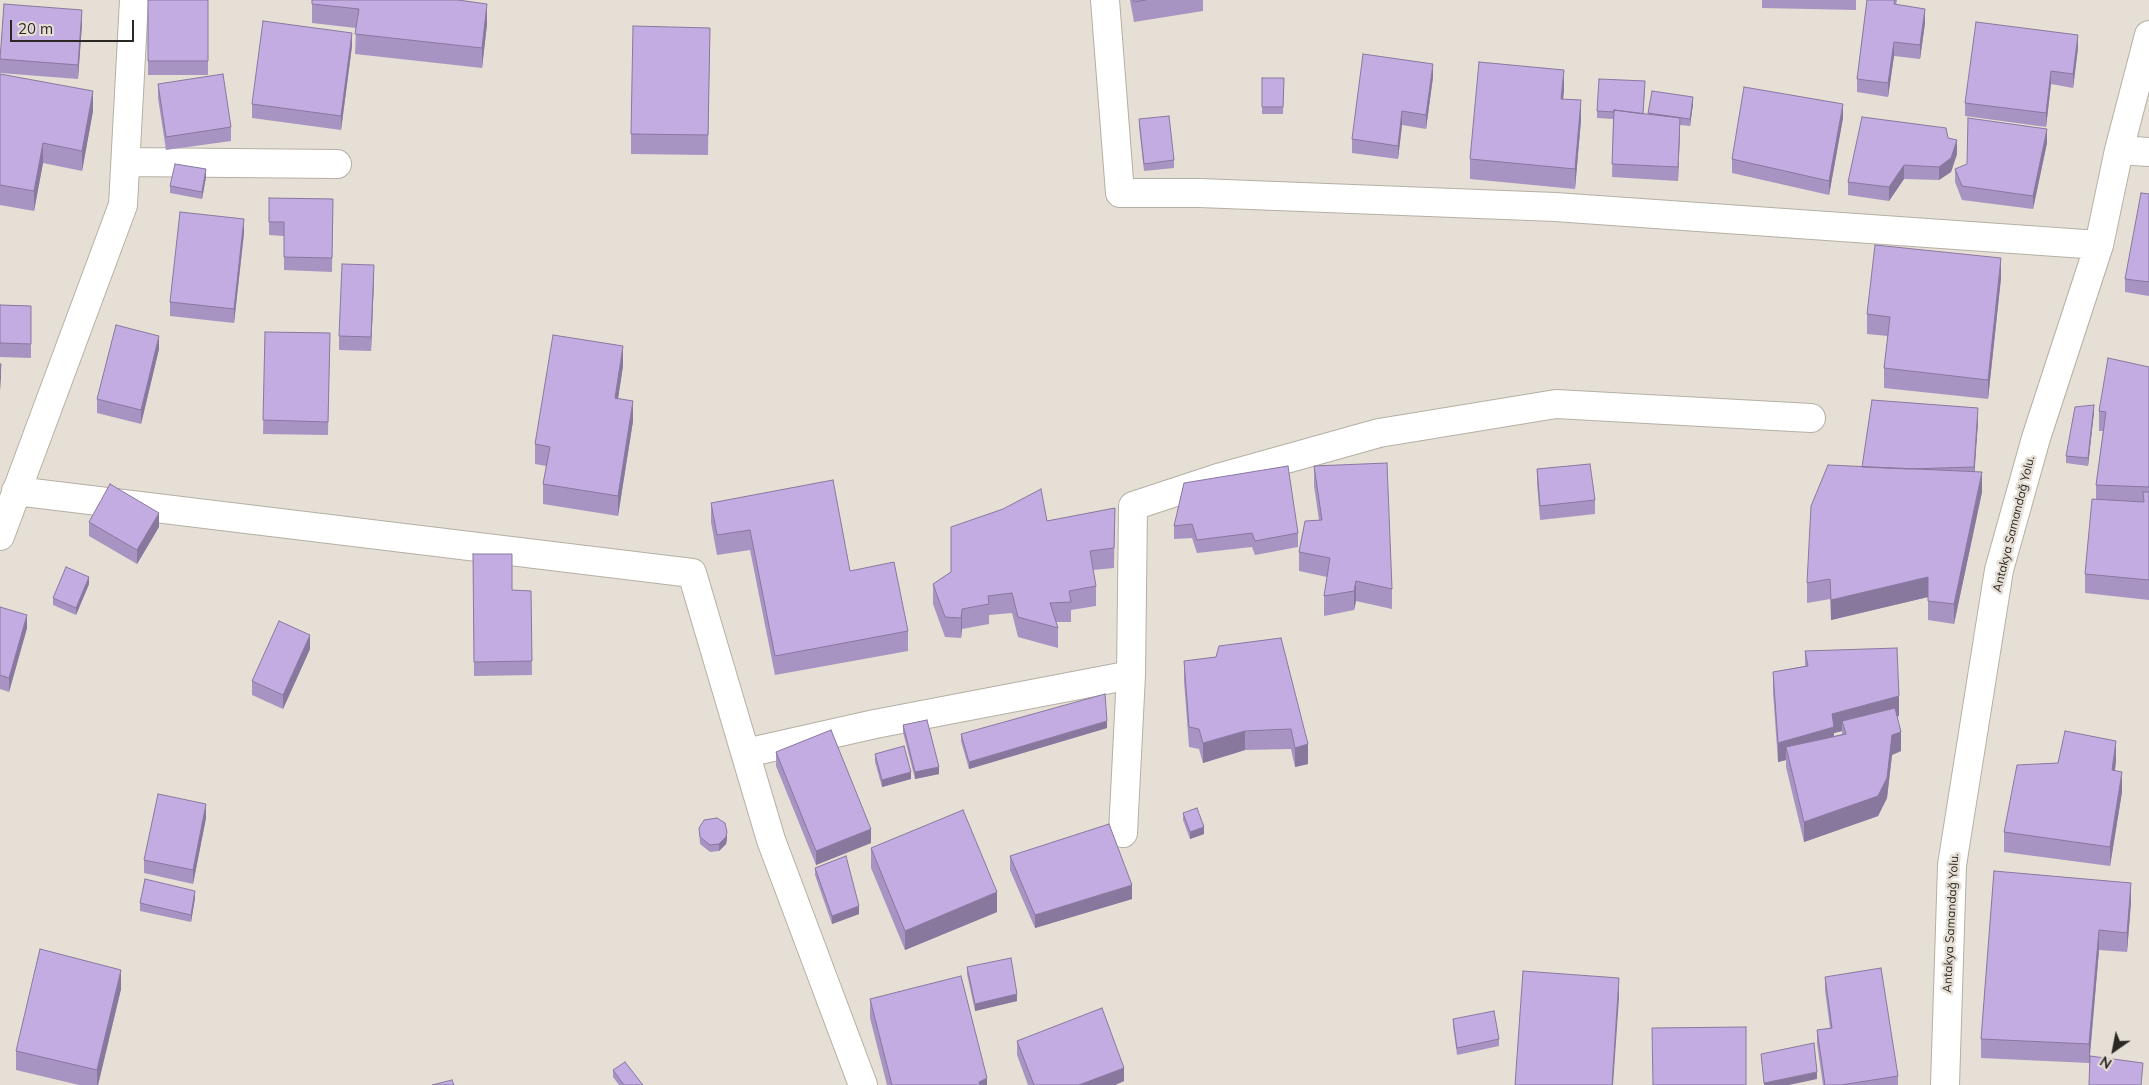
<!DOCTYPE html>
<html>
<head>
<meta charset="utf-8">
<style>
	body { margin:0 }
	#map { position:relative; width:2149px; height:1085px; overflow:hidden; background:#e6dfd5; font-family:Mulish,sans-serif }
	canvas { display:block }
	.north { position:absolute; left:2089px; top:1025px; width:50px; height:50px; -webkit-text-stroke:4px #e6dfd5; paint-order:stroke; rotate:213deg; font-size:14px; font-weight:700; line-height:20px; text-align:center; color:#2b2824 }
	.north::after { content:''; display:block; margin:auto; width:18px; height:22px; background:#2b2824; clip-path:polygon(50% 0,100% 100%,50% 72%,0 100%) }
	.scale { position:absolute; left:10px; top:20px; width:124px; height:22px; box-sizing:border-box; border:2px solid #2b2824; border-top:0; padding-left:6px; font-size:15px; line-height:18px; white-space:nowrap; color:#2b2824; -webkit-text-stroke:4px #e6dfd5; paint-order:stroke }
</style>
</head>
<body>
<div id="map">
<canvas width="2149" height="1085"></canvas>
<div class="north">N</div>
<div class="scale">20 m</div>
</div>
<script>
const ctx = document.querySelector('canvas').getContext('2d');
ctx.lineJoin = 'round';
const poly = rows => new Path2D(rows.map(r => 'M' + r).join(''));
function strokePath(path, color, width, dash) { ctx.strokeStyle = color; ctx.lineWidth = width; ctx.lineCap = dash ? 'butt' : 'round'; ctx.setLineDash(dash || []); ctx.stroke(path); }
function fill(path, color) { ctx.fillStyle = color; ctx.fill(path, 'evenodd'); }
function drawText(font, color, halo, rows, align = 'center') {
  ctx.font = font + ' Mulish,sans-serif'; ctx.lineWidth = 5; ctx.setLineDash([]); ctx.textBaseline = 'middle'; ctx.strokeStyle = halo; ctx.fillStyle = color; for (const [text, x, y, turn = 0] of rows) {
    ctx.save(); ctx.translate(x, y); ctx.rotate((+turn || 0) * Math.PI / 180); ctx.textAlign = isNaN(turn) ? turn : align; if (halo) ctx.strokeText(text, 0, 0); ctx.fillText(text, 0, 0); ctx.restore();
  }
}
const minor = poly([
	[1105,0,1120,193,1200,193,1555,207,2099,245],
	[2119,150,2149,152],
	[126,162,337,164],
	[16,491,692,573,771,840,863,1085],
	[0,536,123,205,134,0],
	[746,753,875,724,1131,675],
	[1123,833,1131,675,1133,506,1218,478,1379,433,1556,404,1811,418],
	[1945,1085,1952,865,1999,570,2036,438,2099,245,2119,150,2149,35]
]);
const wall = poly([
	[148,0,208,0,208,75,148,75],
	[459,0,487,24,482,68,355,54,356,28,312,23,312,4],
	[1130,0,1203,0,1203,11,1134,22],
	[1762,0,1856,0,1856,10,1762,8],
	[1867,0,1897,0,1896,5,1925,23,1920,59,1894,56,1888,97,1857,92,1857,79],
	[82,24,78,79,0,73,0,57],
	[710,28,708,155,631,154,631,134],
	[352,46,341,130,252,118,252,104],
	[2078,48,2073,88,2051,84,2046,127,1965,116,1965,103],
	[0,74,93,111,82,171,43,163,34,211,0,205],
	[1433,77,1426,129,1402,125,1398,159,1352,153,1352,139],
	[1262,78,1284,78,1283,114,1262,114],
	[158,84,231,127,231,141,166,150,158,98],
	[1645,89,1643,114,1648,115,1652,91,1693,104,1690,126,1680,125,1678,181,1612,177,1613,119,1597,118,1597,111],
	[1564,90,1563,99,1581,120,1575,189,1470,179,1470,159],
	[1843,118,1829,195,1732,173,1732,159],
	[1139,119,1174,160,1174,168,1144,171,1139,126],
	[1948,138,1957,154,1951,172,1939,180,1904,179,1889,201,1848,195,1848,182],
	[2047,143,2033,209,1962,200,1955,182,1955,169],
	[206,177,202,199,170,193,170,186],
	[2149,194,2149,296,2125,292,2125,279],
	[269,198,333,199,332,272,284,270,284,236,269,235],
	[244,233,234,323,170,316,170,302],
	[2001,278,1988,399,1884,388,1884,368,1888,336,1867,334,1867,314],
	[374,279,371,351,339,350,339,336],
	[0,305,31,306,31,358,0,357],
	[265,332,330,333,328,435,263,434],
	[159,349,141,424,97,413,97,399],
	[623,366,618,399,633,421,618,516,543,504,543,484,546,466,535,464,535,444],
	[2149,367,2149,600,2085,593,2085,574,2096,499,2096,485,2103,431,2099,431,2099,411],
	[2094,412,2088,466,2066,463,2066,456],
	[1978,422,1974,472,1982,492,1954,624,1928,620,1928,597,1831,620,1830,599,1807,603,1807,583,1862,467],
	[1314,466,1392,589,1392,609,1356,601,1354,610,1324,616,1324,596,1327,577,1299,571,1299,552,1319,520,1314,486],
	[1537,469,1595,500,1595,514,1540,520,1537,483],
	[1184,483,1298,533,1298,547,1255,555,1252,547,1197,553,1192,538,1174,539,1174,526],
	[711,503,908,631,908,651,775,675,750,550,717,555,711,522],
	[1115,508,1114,568,1093,570,1096,586,1096,606,1071,610,1071,622,1056,622,1058,628,1058,648,1018,637,1012,613,989,615,989,624,962,629,961,638,945,637,933,604,933,584,951,572,1047,521],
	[89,522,159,527,137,564,89,536],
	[473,554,512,590,531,591,532,675,474,676],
	[89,584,76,615,53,605,53,598],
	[0,607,27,628,9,692,0,689],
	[1281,638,1308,764,1295,767,1291,749,1245,750,1203,763,1199,749,1189,747,1184,681,1184,661,1216,657],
	[310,649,283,709,252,695,252,681],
	[1805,651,1899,716,1897,716,1901,751,1892,755,1887,798,1878,816,1804,842,1786,767,1786,760,1778,762,1773,692,1773,672,1805,666],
	[1842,731,1842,734,1834,736,1834,733],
	[903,725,939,774,915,779,903,732],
	[1107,728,969,769,961,741,961,734],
	[776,752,871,843,816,865,776,766],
	[875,754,911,779,882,787,875,762],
	[2116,761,2115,771,2122,792,2110,866,2004,852,2004,832],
	[1183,813,1204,834,1190,839,1183,820],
	[206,818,193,884,144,873,144,860],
	[699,828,727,839,726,844,719,851,710,852,700,844],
	[871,848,997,912,905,950,871,868],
	[1010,856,1132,899,1035,928,1010,870],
	[815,868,859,914,832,924,815,875],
	[1994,871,2131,902,2127,952,2099,950,2090,1056,2143,1070,2089,1063,1981,1058,1981,1039],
	[195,898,191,922,140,911,140,903],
	[967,967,1017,1001,975,1011,967,974],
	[1825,977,1898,1076,1898,1085,1823,1085,1817,1044,1817,1030,1830,1028,1825,990],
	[121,989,98,1085,79,1085,16,1070,16,1051],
	[870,999,987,1085,887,1085,870,1018],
	[1453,1019,1499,1039,1499,1046,1457,1055,1453,1026],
	[1017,1041,1124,1081,1115,1085,1028,1085,1017,1055],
	[613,1070,643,1085,619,1085,613,1077]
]);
const shadedWall = poly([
	[487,4,487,24,482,68,482,48],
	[1925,9,1925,23,1920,59,1920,45],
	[82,10,82,24,78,79,78,65],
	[352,33,352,46,341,130,341,116],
	[2078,35,2078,48,2073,88,2073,74],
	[1894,42,1894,56,1888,97,1888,83],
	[1433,64,1433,77,1426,129,1426,115],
	[1564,70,1564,90,1561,119,1561,99],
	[2051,71,2051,84,2046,127,2046,113],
	[93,91,93,111,82,171,82,151],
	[1693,97,1693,104,1690,126,1690,119],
	[1581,100,1581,120,1575,189,1575,169],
	[1843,104,1843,118,1829,195,1829,181],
	[1402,111,1402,125,1398,159,1398,146],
	[1680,118,1680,132,1678,181,1678,167],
	[2047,129,2047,143,2033,209,2033,196],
	[1957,140,1957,154,1951,172,1939,180,1939,167],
	[43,143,43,163,34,211,34,191],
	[1904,165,1904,179,1889,201,1889,187],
	[206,169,206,177,202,199,202,192],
	[244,219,244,233,234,323,234,309],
	[2001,258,2001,278,1988,399,1988,380],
	[374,265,374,279,371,351,371,337],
	[159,336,159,349,141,424,141,410],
	[623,346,623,366,615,418,615,398],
	[1,364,1,378,0,391,0,377],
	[633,401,633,421,618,516,618,496],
	[2094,405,2094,412,2088,466,2088,458],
	[1978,408,1978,422,1974,481,1974,467],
	[1982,472,1982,492,1954,624,1954,604],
	[159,513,159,527,137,564,137,550],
	[89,577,89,584,76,615,76,608],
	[1928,577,1928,597,1831,620,1831,600],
	[1356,581,1356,601,1354,610,1354,591],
	[962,609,962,629,961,638,961,618],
	[27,615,27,628,9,692,9,678],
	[310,635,310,649,283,709,283,695],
	[1899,696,1899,716,1845,730,1842,721,1842,731,1834,733,1834,746,1786,747,1786,760,1778,762,1778,743,1832,714],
	[1107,721,1107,728,969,769,969,762],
	[1245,731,1245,750,1203,763,1203,743],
	[1901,732,1901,751,1892,755,1887,798,1878,816,1804,842,1804,822,1892,735],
	[2116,741,2116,761,2112,790,2112,770],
	[1308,744,1308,764,1295,767,1295,748],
	[939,767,939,774,915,779,915,772],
	[911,772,911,779,882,787,882,780],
	[2122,772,2122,792,2110,866,2110,847],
	[206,804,206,818,193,884,193,870],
	[1204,827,1204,834,1190,839,1190,832],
	[871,829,871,843,816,865,816,851],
	[727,832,727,839,726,844,719,851,719,844],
	[2131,883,2131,902,2127,952,2127,933],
	[1132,885,1132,899,1035,928,1035,915],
	[195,891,195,898,191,922,191,915],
	[997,892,997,912,905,950,905,931],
	[859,906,859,914,832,924,832,916],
	[2099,930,2099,950,2089,1063,2089,1044],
	[121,970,121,989,98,1085,97,1085,97,1070],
	[1619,978,1619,998,1613,1085,1612,1085],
	[1017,994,1017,1001,975,1011,975,1004],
	[1124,1068,1124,1081,1115,1085,1079,1085],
	[1817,1072,1817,1079,1789,1085,1764,1085,1764,1083],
	[987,1078,987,1085,979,1085,979,1082]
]);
const building = poly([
	[148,0,208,0,208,61,148,61,148,0],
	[312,0,458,0,487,4,482,48,355,34,359,9,312,4,312,0],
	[1133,0,1146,0,1134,2,1133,0],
	[1867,0,1895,0,1894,4,1925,9,1920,45,1894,42,1888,83,1857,79,1867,0],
	[4,4,82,10,78,65,0,59,4,4],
	[263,21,352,33,341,116,252,104,263,21],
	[1976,22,2078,35,2073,74,2051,71,2046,113,1965,103,1976,22],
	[633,26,710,28,708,135,631,134,633,26],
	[1363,54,1433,64,1426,115,1402,111,1398,146,1352,139,1363,54],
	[1479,62,1564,70,1561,99,1581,100,1575,169,1470,159,1479,62],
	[0,74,93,91,82,151,43,143,34,191,0,185,0,74],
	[223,74,231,127,166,137,158,84,223,74],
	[1262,78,1284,78,1283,107,1262,107,1262,78],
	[1599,79,1645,81,1643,114,1614,110,1614,112,1597,111,1599,79],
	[1744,87,1843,104,1829,181,1732,159,1744,87],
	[1652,91,1693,97,1690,119,1648,113,1652,91],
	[1614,110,1680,118,1678,167,1612,164,1614,110],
	[1169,116,1174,160,1144,164,1139,119,1169,116],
	[1862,117,1946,128,1948,138,1957,140,1951,158,1939,167,1904,165,1889,187,1848,182,1862,117],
	[1968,118,2047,129,2033,196,1962,186,1955,169,1967,164,1968,118],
	[175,164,206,169,202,192,170,186,175,164],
	[2141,193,2149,194,2149,282,2125,279,2141,193],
	[269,198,333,199,332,258,284,257,284,222,269,222,269,198],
	[180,212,244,219,234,309,170,302,180,212],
	[1875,245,2001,258,1988,380,1884,368,1890,317,1867,314,1875,245],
	[342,264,374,265,371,337,339,336,342,264],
	[0,305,31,306,31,344,0,343,0,305],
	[116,325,159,336,141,410,97,399,116,325],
	[265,332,330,333,328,422,263,420,265,332],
	[553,335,623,346,615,398,633,401,618,496,543,484,550,447,535,444,553,335],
	[2108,358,2149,367,2149,487,2096,485,2106,412,2099,411,2108,358],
	[0,364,1,364,0,377,0,364],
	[1872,400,1978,408,1974,467,1908,469,1862,467,1872,400],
	[2094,405,2088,458,2066,456,2075,407,2094,405],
	[1387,463,1392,589,1356,581,1354,591,1324,596,1330,558,1299,552,1305,521,1322,520,1314,466,1387,463],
	[1590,464,1595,500,1540,506,1537,469,1590,464],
	[1828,465,1982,472,1954,604,1928,601,1928,577,1831,600,1830,579,1807,583,1811,506,1828,465],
	[1288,466,1298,533,1255,541,1252,533,1197,540,1192,524,1174,526,1184,483,1288,466],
	[833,480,850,571,894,562,908,631,775,656,750,530,717,535,711,503,833,480],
	[110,484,159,513,137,550,89,522,110,484],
	[1041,489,1047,521,1115,508,1114,548,1090,551,1096,586,1069,591,1071,602,1050,603,1058,628,1018,617,1012,593,988,596,989,604,962,609,961,618,945,617,933,584,951,572,951,527,1003,509,1041,489],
	[2143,492,2149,492,2149,580,2085,574,2092,499,2144,502,2143,492],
	[473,554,512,554,512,590,531,591,532,661,474,662,473,554],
	[66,567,89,577,76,608,53,598,66,567],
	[0,607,27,615,9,678,0,675,0,607],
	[279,621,310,635,283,695,252,681,279,621],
	[1281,638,1308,744,1295,748,1291,729,1245,731,1203,743,1199,729,1189,727,1184,661,1216,657,1219,646,1281,638],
	[1897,648,1899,696,1832,714,1834,727,1778,743,1773,672,1808,666,1805,651,1897,648],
	[1105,694,1107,721,969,762,961,734,1105,694],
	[1895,708,1901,732,1892,735,1887,778,1878,796,1804,822,1786,747,1846,734,1842,721,1895,708],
	[927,720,939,767,915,772,903,725,927,720],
	[831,730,871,829,816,851,776,752,831,730],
	[2065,731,2116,741,2112,770,2122,772,2110,847,2004,832,2017,765,2058,763,2065,731],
	[904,746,911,772,882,780,875,754,904,746],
	[158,794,206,804,193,870,144,860,158,794],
	[1197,808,1204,827,1190,832,1183,813,1197,808],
	[963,810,997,892,905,931,871,848,963,810],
	[717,818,725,823,727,832,726,837,719,844,710,845,700,837,699,828,704,820,717,818],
	[1109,824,1132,885,1035,915,1010,856,1109,824],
	[846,856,859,906,832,916,815,868,846,856],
	[1994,871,2131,883,2127,933,2099,930,2089,1044,1981,1039,1994,871],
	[145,879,195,891,191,915,140,903,145,879],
	[40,949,121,970,97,1070,16,1051,40,949],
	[1011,958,1017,994,975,1004,967,967,1011,958],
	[1881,968,1898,1076,1841,1085,1825,1085,1817,1030,1832,1028,1825,977,1881,968],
	[1523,971,1619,978,1612,1085,1515,1085,1523,971],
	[961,976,987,1078,979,1082,980,1085,892,1085,870,999,961,976],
	[1102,1008,1124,1068,1079,1085,1034,1085,1017,1041,1102,1008],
	[1494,1011,1499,1039,1457,1048,1453,1019,1494,1011],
	[1746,1027,1746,1085,1653,1085,1652,1028,1746,1027],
	[1814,1043,1817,1072,1764,1083,1761,1054,1814,1043],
	[2090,1056,2143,1063,2141,1085,2089,1085,2090,1056],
	[625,1062,643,1085,624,1085,613,1070,625,1062],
	[452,1080,454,1085,432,1085,452,1080]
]);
const streetNames = [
	["Antakya Samandağ Yolu.",2014,524,-76],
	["Antakya Samandağ Yolu.",1951,923,-87]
];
strokePath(minor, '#b5afa4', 30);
strokePath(minor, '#fff', 28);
fill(wall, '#a894c2');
fill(shadedWall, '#88789e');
fill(building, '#c3ace2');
strokePath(building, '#88789e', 1);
drawText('12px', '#2b2824', '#e6dfd5', streetNames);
</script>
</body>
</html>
